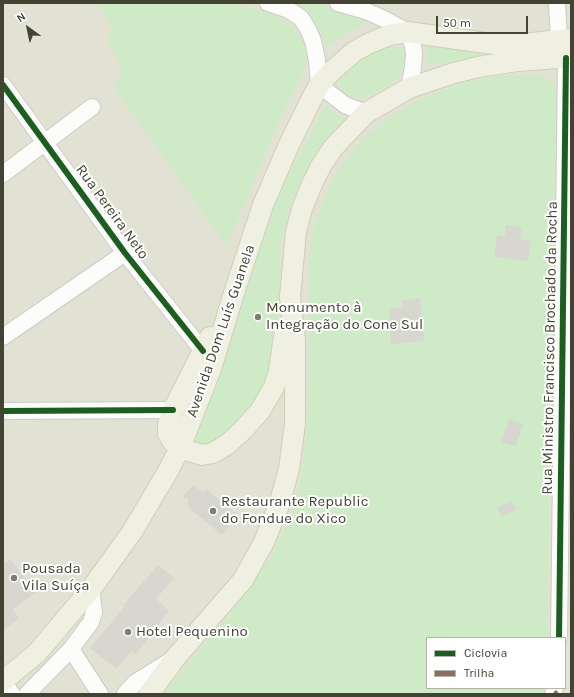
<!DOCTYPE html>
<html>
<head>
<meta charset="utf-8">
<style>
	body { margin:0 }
	#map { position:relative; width:574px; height:697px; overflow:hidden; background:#edeee6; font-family:Karla,sans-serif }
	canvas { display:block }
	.frame { position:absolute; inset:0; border:4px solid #434333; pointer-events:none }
	.legend { position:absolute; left:426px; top:637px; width:140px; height:52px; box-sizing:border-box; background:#fff; border:1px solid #b4b4ad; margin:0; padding:5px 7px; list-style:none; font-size:12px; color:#434333 }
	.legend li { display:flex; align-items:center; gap:8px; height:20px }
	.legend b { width:20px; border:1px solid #b4b4ad }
	.north { position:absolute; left:8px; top:8px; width:40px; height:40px; -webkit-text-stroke:3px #fff; paint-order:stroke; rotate:327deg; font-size:11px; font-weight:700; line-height:16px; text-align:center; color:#434333 }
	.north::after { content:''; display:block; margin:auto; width:14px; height:18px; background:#434333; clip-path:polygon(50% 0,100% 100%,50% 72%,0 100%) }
	.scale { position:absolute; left:436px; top:16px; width:92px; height:18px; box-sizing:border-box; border:2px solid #434333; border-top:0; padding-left:5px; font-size:12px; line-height:14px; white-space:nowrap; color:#434333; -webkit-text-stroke:3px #fff; paint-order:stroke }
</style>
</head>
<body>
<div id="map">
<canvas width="574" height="697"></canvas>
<div class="frame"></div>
<ul class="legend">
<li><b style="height:5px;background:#1b5e20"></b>Ciclovia</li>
<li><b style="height:5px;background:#8d6e63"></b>Trilha</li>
</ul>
<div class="north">N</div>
<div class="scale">50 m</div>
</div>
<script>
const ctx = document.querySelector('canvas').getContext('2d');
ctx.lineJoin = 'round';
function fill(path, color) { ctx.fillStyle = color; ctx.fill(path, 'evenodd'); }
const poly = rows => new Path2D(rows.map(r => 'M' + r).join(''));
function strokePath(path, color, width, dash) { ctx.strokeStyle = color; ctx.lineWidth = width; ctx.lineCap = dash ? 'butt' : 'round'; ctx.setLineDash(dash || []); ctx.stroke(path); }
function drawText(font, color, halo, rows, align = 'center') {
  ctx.font = font + ' Karla,sans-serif'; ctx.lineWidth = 4; ctx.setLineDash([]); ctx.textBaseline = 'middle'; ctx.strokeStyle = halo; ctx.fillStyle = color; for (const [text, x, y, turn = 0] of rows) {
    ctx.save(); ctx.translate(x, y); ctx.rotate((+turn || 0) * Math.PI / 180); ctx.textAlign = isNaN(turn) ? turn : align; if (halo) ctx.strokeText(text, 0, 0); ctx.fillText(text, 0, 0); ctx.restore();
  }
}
const residential = poly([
	[3,3,571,3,571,694,3,694],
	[427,638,565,638,565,688,427,688]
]);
const green = poly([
	[91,3,232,3,264,11,282,18,292,24,305,45,306,60,302,75,278,122,227,246,114,87,123,74,117,57,107,39,112,29,102,9],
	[291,3,313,3,370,20,339,38,326,48,320,31,314,21,306,12],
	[423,40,523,50,476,58,457,59,430,66],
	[394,46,399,47,404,50,406,54,407,60,400,74,392,83,382,90,370,95,356,98,350,99,342,93,340,89,340,80,349,68,366,55,387,47],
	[499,75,538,75,547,78,553,84,556,91,547,638,427,638,427,688,546,688,546,694,164,694,230,614,254,582,273,553,291,516,301,478,308,424,309,254,315,225,325,196,338,171,360,142,391,116,426,96,468,81],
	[326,105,334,114,346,118,329,136,315,156,296,191,289,210,280,251,278,331,268,378,253,405,228,433,206,447,191,445,214,388,263,232,287,178]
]);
const building = poly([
	[506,225,522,227,520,239,531,241,528,261,494,257,497,235,505,236],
	[420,298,424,341,391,344,389,309,403,307,402,300],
	[509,419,523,424,516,446,501,442],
	[193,485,203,493,206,489,238,516,222,535,188,507,188,499,183,496],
	[511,501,516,510,502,517,497,508],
	[10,559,36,592,13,610,19,618,3,631,3,565],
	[158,565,174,578,156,599,169,611,149,635,151,636,135,654,131,651,116,669,90,648,125,606,123,605]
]);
const minor = poly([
	[268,3,289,10,301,18,308,29,313,41,317,60,319,85,345,105,366,113],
	[338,3,366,11,384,19,408,32,413,46,414,55,413,67,409,88],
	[557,3,559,40],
	[3,85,125,253,203,351],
	[3,174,92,107],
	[3,337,125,253],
	[3,411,173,410],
	[559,638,566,58],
	[71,649,100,694],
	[3,682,12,694],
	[27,694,71,649,91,622,94,612,91,589],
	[125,694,136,682,170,661],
	[553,694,555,688]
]);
const major = poly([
	[210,337,173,410,168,424,168,434,173,442,180,448,202,455,213,453,228,444,243,430,260,411,274,387,279,371,285,329],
	[3,681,37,653,91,589,132,532,167,473,180,448,211,369,234,293,263,205,288,147,310,102,319,85,333,70,355,51,370,43,389,35,408,32,471,41,494,44,522,44,571,39],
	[149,694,176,657,243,580,264,542,279,505,289,469,295,424,295,340,290,297,296,232,302,209,312,184,321,166,333,148,366,113,409,88,454,73,478,67,517,61,571,57]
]);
const quiet = poly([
	[554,692,557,694]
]);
const cycleway = poly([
	[3,85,125,253,203,351],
	[3,411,173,410],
	[559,638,566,58]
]);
const markers = [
	[258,317,4,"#7e7f72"],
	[213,511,4,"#7e7f72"],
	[14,578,4,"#7e7f72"],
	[128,632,4,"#7e7f72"]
];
const streetNames = [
	["Rua Pereira Neto",112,212,54],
	["Avenida Dom Luís Guanela",221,331,-71],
	["Rua Ministro Francisco Brochado da Rocha",550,348,-89]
];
const poiNames = [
	["Monumento à",266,308],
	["Integração do Cone Sul",266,325],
	["Restaurante Republic",221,502],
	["do Fondue do Xico",221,519],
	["Pousada",22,569],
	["Vila Suíça",22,586],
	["Hotel Pequenino",136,632]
];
fill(residential, '#e1e2d3');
fill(green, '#cfeac6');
fill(building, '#d7d7cf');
strokePath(minor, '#cbccc4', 18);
strokePath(major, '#ced0b4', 22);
strokePath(minor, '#fcfcfb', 16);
strokePath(major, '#eff0e2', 20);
strokePath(quiet, '#8d6e63', 5, [10, 5]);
strokePath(cycleway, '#1b5e20', 6);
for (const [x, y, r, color] of markers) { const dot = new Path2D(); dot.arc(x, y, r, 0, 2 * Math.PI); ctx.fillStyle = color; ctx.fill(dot); strokePath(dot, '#fff', 1.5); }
drawText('15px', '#434333', '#fff', streetNames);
drawText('15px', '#434333', '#fff', poiNames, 'left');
</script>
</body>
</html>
